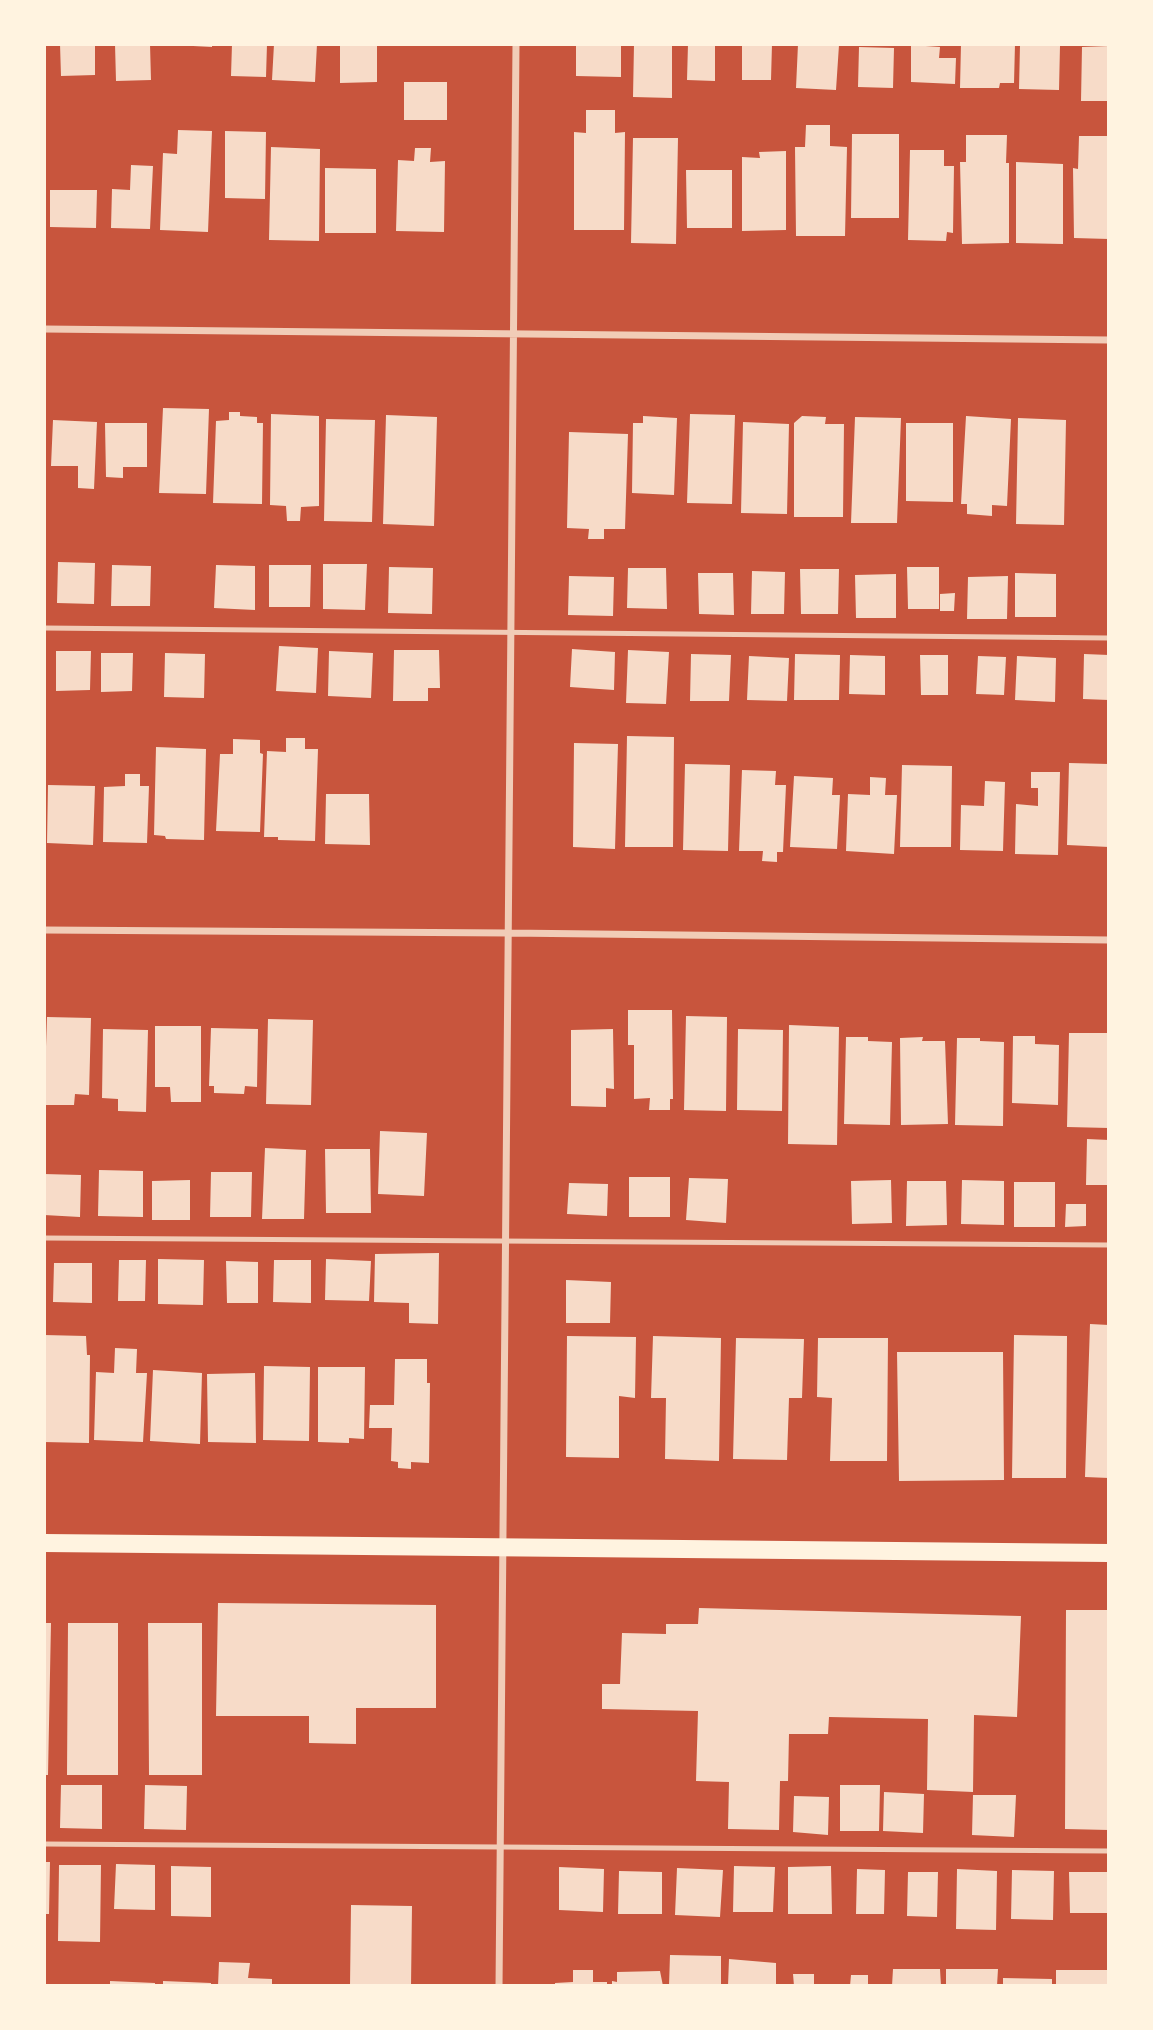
<!DOCTYPE html>
<html>
<head>
<meta charset="utf-8">
<style>
	body { margin:0 }
	#map { position:relative; width:1153px; height:2030px; overflow:hidden; background:#c8553d; font-family:"Public Sans",sans-serif }
	canvas { display:block }
	.frame { position:absolute; inset:0; border:46px solid #fff3e0; pointer-events:none }
</style>
</head>
<body>
<div id="map">
<canvas width="1153" height="2030"></canvas>
<div class="frame"></div>
</div>
<script>
const ctx = document.querySelector('canvas').getContext('2d');
ctx.lineJoin = 'round';
function fill(path, color) { ctx.fillStyle = color; ctx.fill(path, 'evenodd'); }
const poly = rows => new Path2D(rows.map(r => 'M' + r).join(''));
function strokePath(path, color, width, dash) { ctx.strokeStyle = color; ctx.lineWidth = width; ctx.lineCap = dash ? 'butt' : 'round'; ctx.setLineDash(dash || []); ctx.stroke(path); }
const building = poly([
	[60,44,95,44,95,75,61,76],
	[115,44,150,44,151,80,116,81],
	[193,44,212,44,212,47,193,46],
	[232,44,267,44,266,77,231,76],
	[274,44,317,44,315,82,272,80],
	[340,44,377,44,377,82,340,83],
	[576,44,621,44,621,77,576,76],
	[634,44,672,44,672,98,633,97],
	[688,44,715,44,715,81,687,80],
	[742,44,772,44,771,80,742,80],
	[798,44,839,45,836,90,796,88],
	[961,44,1015,44,1014,83,1000,83,999,88,960,88],
	[911,45,940,47,939,58,956,58,955,84,911,82],
	[1020,45,1060,46,1059,90,1019,89],
	[1109,46,1109,101,1081,101,1082,47],
	[859,47,894,48,893,88,858,87],
	[404,82,447,82,447,120,404,120],
	[586,110,615,110,615,133,625,132,624,230,574,230,574,132,586,133],
	[806,125,830,125,830,146,847,147,845,236,796,236,795,147,805,147],
	[178,130,212,131,208,232,160,230,163,153,177,154],
	[225,131,266,132,265,199,225,198],
	[852,134,899,134,899,218,851,218],
	[966,135,1007,135,1006,163,1009,163,1009,243,962,244,960,162,966,162],
	[1079,136,1109,136,1109,239,1074,238,1073,168,1078,169],
	[633,138,678,138,676,244,631,243],
	[271,147,320,149,319,241,269,240],
	[415,148,431,148,430,162,445,161,444,232,396,231,398,160,414,161],
	[910,150,944,150,944,166,954,166,953,233,947,232,946,241,908,240],
	[786,151,786,230,742,231,742,157,760,158,759,152],
	[1016,162,1063,164,1063,244,1016,243],
	[131,165,153,166,150,229,111,228,112,189,130,190],
	[325,168,376,169,376,233,325,233],
	[686,170,732,170,732,228,687,228],
	[50,190,97,190,96,228,50,227],
	[163,408,209,409,206,494,159,493],
	[229,412,240,412,240,416,257,417,257,423,263,423,262,504,213,503,216,421,229,420],
	[271,414,319,416,319,506,301,507,300,521,287,521,286,506,270,505],
	[690,414,735,415,732,504,687,503],
	[386,415,437,417,434,526,383,524],
	[643,416,677,418,674,495,632,493,633,423,643,423],
	[802,416,826,417,825,424,844,424,843,517,794,517,794,423],
	[966,416,1011,419,1007,506,992,505,992,516,967,514,967,504,961,504],
	[855,417,901,418,897,523,851,523],
	[1018,418,1066,420,1064,525,1016,524],
	[326,419,375,420,372,522,324,521],
	[53,420,97,422,94,489,78,488,78,466,51,466],
	[743,422,789,424,787,514,741,513],
	[105,423,147,423,147,467,123,467,123,478,106,477],
	[906,423,953,423,953,502,906,501],
	[569,432,628,434,625,529,604,529,604,539,588,539,589,529,567,528],
	[58,562,95,563,94,604,57,603],
	[323,564,367,564,365,610,323,609],
	[112,565,151,566,150,606,111,606],
	[216,565,255,566,255,610,214,608],
	[269,565,311,565,310,607,269,607],
	[389,567,433,568,432,614,388,613],
	[907,567,939,567,939,609,908,609],
	[628,568,666,568,667,609,627,608],
	[800,569,839,569,838,614,801,614],
	[752,571,785,572,784,614,751,614],
	[698,573,733,573,734,615,699,614],
	[1015,573,1056,574,1056,617,1015,617],
	[896,574,896,618,856,618,855,575],
	[569,576,614,577,613,616,568,615],
	[1008,576,1007,619,967,619,968,577],
	[955,593,954,611,940,611,940,594],
	[279,646,318,648,316,693,276,691],
	[572,649,615,652,614,690,570,687],
	[394,650,439,650,440,688,428,688,428,701,393,701],
	[628,650,669,652,666,704,626,703],
	[56,651,91,651,90,690,56,691],
	[329,651,373,653,371,698,328,696],
	[101,653,133,653,132,691,101,692],
	[165,653,205,654,204,698,164,697],
	[691,654,731,655,729,701,690,701],
	[795,654,840,655,839,700,794,700],
	[1084,654,1109,655,1109,700,1083,699],
	[850,655,885,656,885,695,849,694],
	[920,655,948,655,948,695,921,695],
	[749,656,789,658,787,701,747,700],
	[978,656,1006,657,1004,695,976,694],
	[1017,656,1056,658,1055,702,1015,700],
	[627,736,674,737,673,847,625,847],
	[286,738,305,738,305,749,318,749,315,841,278,840,278,837,264,837,267,751,286,752],
	[233,739,260,740,260,753,263,754,260,832,216,831,220,754,233,754],
	[574,743,618,744,615,849,573,847],
	[156,747,206,749,204,840,166,839,165,836,154,835],
	[1069,763,1109,764,1109,847,1067,845],
	[685,764,730,765,728,851,683,850],
	[902,765,952,766,951,847,900,847],
	[742,770,776,771,775,785,786,785,783,852,777,852,777,862,762,861,763,851,739,851],
	[1031,772,1060,772,1058,855,1015,854,1016,804,1038,806,1038,788,1031,788],
	[125,774,140,774,140,786,149,786,147,843,103,842,104,787,125,786],
	[794,776,833,778,832,795,840,795,837,849,790,847],
	[870,777,886,778,885,795,897,795,894,854,846,851,848,794,870,795],
	[985,781,1005,782,1003,851,960,850,961,805,984,806],
	[48,785,95,786,93,845,47,843],
	[326,794,369,794,370,845,325,844],
	[628,1010,672,1010,673,1099,670,1099,670,1110,649,1110,650,1098,634,1099,634,1045,628,1045],
	[686,1016,727,1017,726,1111,684,1110],
	[47,1017,91,1018,89,1095,75,1094,74,1105,44,1105],
	[268,1019,313,1020,311,1105,266,1104],
	[789,1025,839,1027,837,1145,788,1144],
	[155,1026,201,1026,201,1102,171,1102,170,1087,155,1087],
	[211,1028,258,1029,257,1087,245,1086,244,1094,214,1093,214,1086,209,1086],
	[103,1029,148,1030,146,1112,118,1111,118,1099,102,1098],
	[613,1029,614,1089,606,1088,606,1107,571,1106,571,1030],
	[738,1029,783,1030,782,1111,737,1110],
	[1069,1033,1109,1033,1109,1128,1067,1127],
	[1013,1036,1035,1036,1035,1044,1059,1045,1058,1105,1012,1103],
	[846,1037,868,1037,868,1041,892,1042,890,1125,844,1124],
	[923,1037,922,1041,945,1041,948,1124,901,1125,900,1038],
	[957,1038,980,1038,980,1041,1004,1042,1003,1126,955,1125],
	[380,1131,427,1133,424,1196,378,1194],
	[1087,1139,1109,1140,1109,1185,1086,1185],
	[265,1148,306,1150,304,1219,262,1219],
	[325,1149,370,1149,371,1213,326,1213],
	[99,1170,143,1171,143,1217,98,1216],
	[211,1172,252,1172,251,1217,210,1217],
	[44,1174,81,1175,80,1217,44,1215],
	[629,1177,670,1177,670,1217,629,1217],
	[689,1178,728,1179,726,1223,686,1220],
	[190,1180,190,1220,152,1220,152,1181],
	[891,1180,892,1223,852,1224,851,1181],
	[962,1180,1004,1181,1004,1225,961,1224],
	[907,1181,946,1181,947,1225,906,1226],
	[1014,1182,1055,1182,1055,1227,1014,1227],
	[569,1183,608,1184,607,1216,567,1214],
	[1066,1204,1086,1204,1086,1226,1065,1227],
	[439,1253,438,1324,409,1323,409,1303,374,1302,375,1254],
	[158,1259,204,1260,203,1305,158,1304],
	[326,1259,371,1261,369,1301,325,1300],
	[119,1260,146,1260,145,1301,118,1301],
	[274,1260,311,1260,311,1303,273,1302],
	[226,1261,258,1262,258,1303,227,1303],
	[54,1263,92,1263,92,1303,53,1302],
	[566,1280,611,1282,610,1323,566,1323],
	[1090,1324,1109,1325,1109,1478,1085,1477],
	[44,1335,86,1336,87,1355,90,1355,89,1443,44,1442],
	[1014,1335,1067,1336,1066,1478,1012,1478],
	[567,1336,636,1337,635,1398,619,1396,619,1458,566,1457],
	[653,1336,721,1338,719,1461,665,1459,666,1398,651,1398],
	[736,1338,804,1339,802,1398,789,1398,787,1460,733,1459],
	[818,1338,888,1338,887,1461,830,1461,832,1398,817,1397],
	[115,1348,137,1349,136,1373,147,1373,143,1442,94,1440,96,1372,114,1373],
	[897,1352,1003,1352,1004,1480,899,1481],
	[395,1359,427,1359,427,1383,430,1383,429,1463,411,1462,411,1469,398,1468,398,1462,391,1461,392,1428,369,1428,370,1405,394,1405],
	[264,1366,310,1367,309,1441,263,1440],
	[318,1367,365,1367,364,1439,349,1438,349,1443,318,1442],
	[153,1370,202,1373,200,1444,150,1441],
	[255,1373,256,1443,208,1442,207,1374],
	[218,1603,436,1605,436,1708,356,1708,356,1744,309,1743,309,1716,216,1716],
	[699,1608,1021,1616,1017,1717,974,1715,973,1792,927,1790,928,1719,829,1717,828,1734,789,1734,788,1781,780,1781,779,1830,728,1829,729,1782,696,1781,698,1711,602,1709,602,1684,620,1684,622,1633,666,1634,666,1624,698,1624],
	[1066,1610,1109,1610,1109,1830,1065,1829],
	[44,1623,51,1623,48,1775,44,1775],
	[68,1623,118,1623,118,1775,67,1775],
	[148,1623,202,1623,202,1775,149,1775],
	[61,1785,102,1785,102,1829,60,1828],
	[145,1785,187,1786,186,1830,144,1829],
	[840,1785,880,1785,879,1831,840,1831],
	[884,1792,924,1794,923,1833,883,1831],
	[973,1795,1016,1795,1014,1837,972,1835],
	[794,1796,829,1797,828,1835,793,1832],
	[44,1862,50,1862,49,1914,44,1914],
	[116,1864,155,1865,155,1910,114,1909],
	[59,1865,101,1865,100,1942,58,1941],
	[171,1866,211,1867,211,1917,171,1916],
	[734,1866,775,1867,773,1912,733,1912],
	[831,1866,832,1914,788,1914,788,1867],
	[559,1867,604,1869,603,1912,559,1910],
	[677,1868,723,1870,720,1917,675,1915],
	[857,1869,885,1870,884,1914,856,1914],
	[957,1869,997,1871,996,1930,956,1929],
	[1012,1870,1054,1871,1053,1920,1011,1919],
	[619,1871,662,1872,662,1914,618,1914],
	[908,1872,938,1872,937,1917,907,1916],
	[1069,1872,1108,1872,1108,1913,1070,1913],
	[351,1905,412,1906,411,1986,350,1986],
	[670,1955,721,1956,721,1986,669,1986],
	[729,1959,776,1963,776,1986,728,1986],
	[219,1962,250,1963,248,1978,272,1979,272,1986,218,1986],
	[893,1969,940,1969,941,1986,892,1986],
	[946,1969,998,1969,997,1986,946,1986],
	[573,1970,593,1970,593,1982,607,1982,607,1986,555,1986,555,1983,573,1982],
	[1056,1970,1108,1970,1108,1986,1056,1986],
	[660,1971,663,1986,612,1986,612,1981,617,1982,617,1972],
	[793,1974,814,1974,814,1986,794,1986],
	[851,1975,868,1975,868,1986,850,1986],
	[1003,1978,1052,1979,1052,1986,1003,1986],
	[110,1981,155,1983,155,1986,110,1986],
	[163,1981,211,1983,211,1986,163,1986]
]);
const service = poly([
	[44,628,1109,638],
	[44,1238,1109,1245],
	[44,1844,1109,1851]
]);
const minor = poly([
	[44,329,1109,340],
	[44,930,509,933,1109,940],
	[499,1986,516,44]
]);
const primary = poly([
	[44,1543,1109,1553]
]);
fill(building, '#f7dbc8');
strokePath(service, '#f1ccb7', 5);
strokePath(minor, '#f1ccb7', 7);
strokePath(primary, '#fff3e0', 18);
</script>
</body>
</html>
